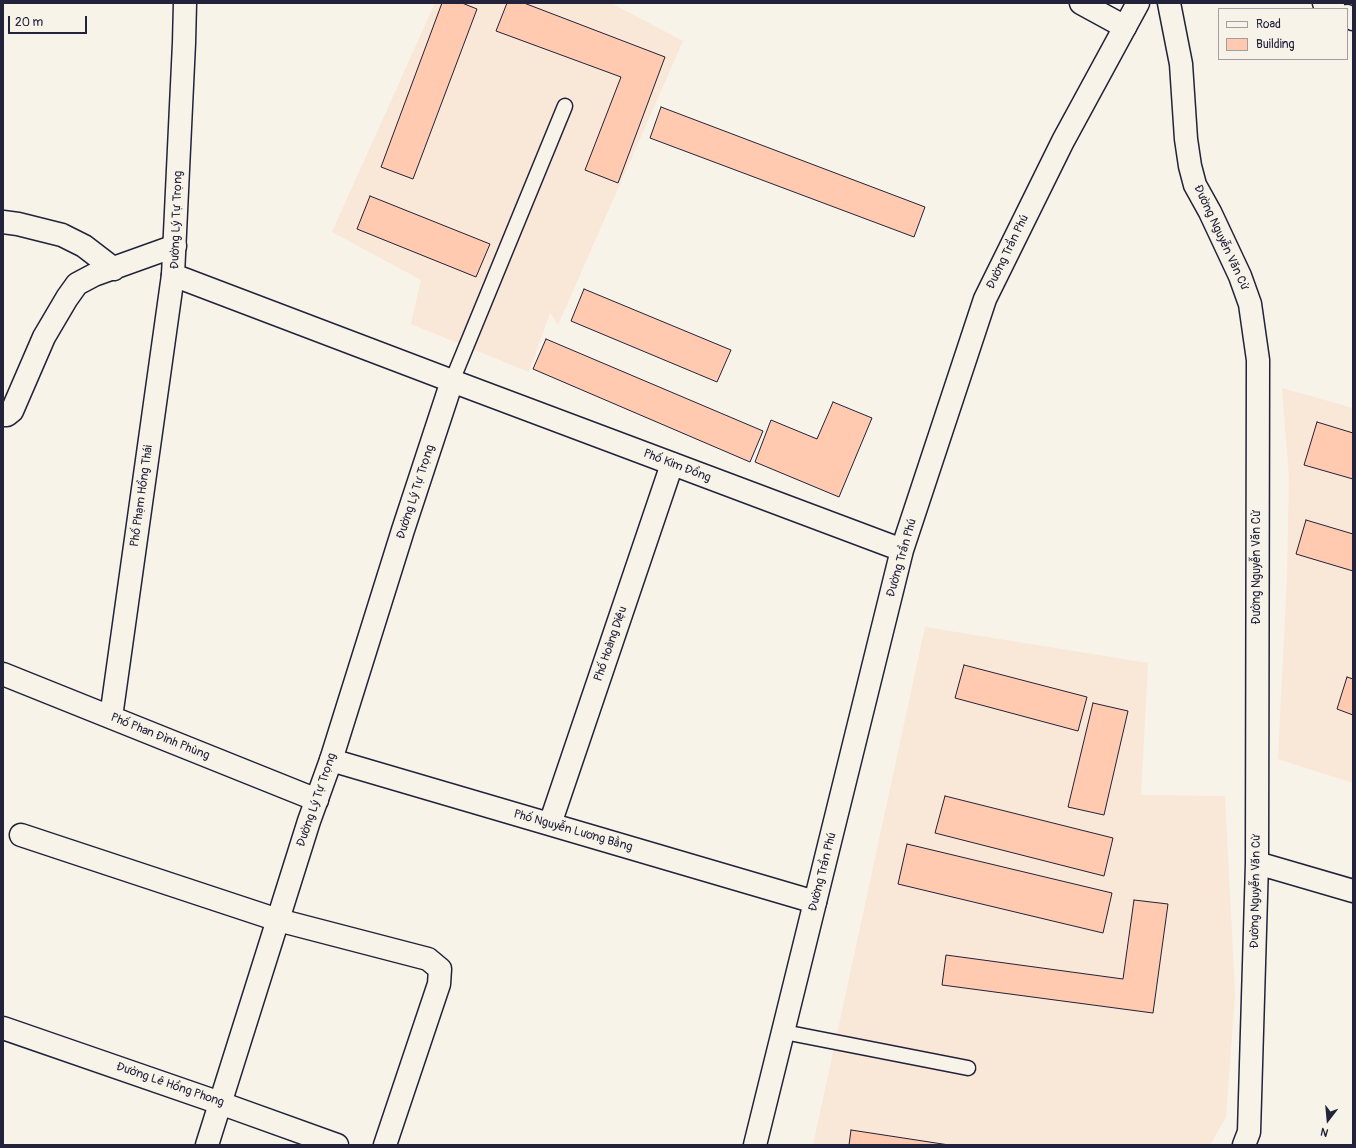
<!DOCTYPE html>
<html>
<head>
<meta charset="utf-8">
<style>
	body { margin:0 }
	#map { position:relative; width:1356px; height:1148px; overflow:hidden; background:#f7f3e8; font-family:Pangolin,sans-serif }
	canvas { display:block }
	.frame { position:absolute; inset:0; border:4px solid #22223b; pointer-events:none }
	.legend { position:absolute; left:1218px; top:8px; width:130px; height:52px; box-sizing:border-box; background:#f7f3e8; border:1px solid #a29fa3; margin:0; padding:5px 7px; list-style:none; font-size:12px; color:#22223b }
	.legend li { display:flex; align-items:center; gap:8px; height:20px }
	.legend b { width:20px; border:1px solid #a29fa3 }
	.north { position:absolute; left:1308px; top:1100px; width:40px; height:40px; -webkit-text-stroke:3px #f7f3e8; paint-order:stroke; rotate:196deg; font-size:11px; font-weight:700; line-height:16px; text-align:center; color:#22223b }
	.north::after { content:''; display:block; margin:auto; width:14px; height:18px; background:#22223b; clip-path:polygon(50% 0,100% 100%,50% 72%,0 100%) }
	.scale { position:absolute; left:8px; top:16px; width:79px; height:18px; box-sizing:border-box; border:2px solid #22223b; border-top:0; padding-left:5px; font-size:12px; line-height:14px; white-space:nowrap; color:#22223b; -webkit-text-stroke:3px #f7f3e8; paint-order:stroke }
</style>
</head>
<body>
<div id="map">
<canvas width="1356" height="1148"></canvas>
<div class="frame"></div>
<ul class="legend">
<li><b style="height:5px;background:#f7f3e8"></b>Road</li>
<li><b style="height:11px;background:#ffcab0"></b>Building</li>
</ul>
<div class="north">N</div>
<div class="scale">20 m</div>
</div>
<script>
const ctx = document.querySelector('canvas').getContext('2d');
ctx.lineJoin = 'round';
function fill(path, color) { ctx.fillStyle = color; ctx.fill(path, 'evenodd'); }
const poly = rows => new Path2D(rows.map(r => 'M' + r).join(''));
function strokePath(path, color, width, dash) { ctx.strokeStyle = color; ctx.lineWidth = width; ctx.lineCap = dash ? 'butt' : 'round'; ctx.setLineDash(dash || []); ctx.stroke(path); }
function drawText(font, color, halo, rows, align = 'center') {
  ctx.font = font + ' Pangolin,sans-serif'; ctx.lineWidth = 3; ctx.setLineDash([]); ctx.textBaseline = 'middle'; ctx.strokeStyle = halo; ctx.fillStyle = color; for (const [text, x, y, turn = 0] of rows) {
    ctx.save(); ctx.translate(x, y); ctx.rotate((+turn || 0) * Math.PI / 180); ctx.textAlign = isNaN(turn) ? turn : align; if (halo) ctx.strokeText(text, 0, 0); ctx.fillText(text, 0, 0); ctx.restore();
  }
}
const built = poly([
	[435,3,611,3,683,41,558,325,550,313,529,372,411,324,421,280,332,232],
	[1282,388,1353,408,1353,783,1278,759,1287,577,1289,478],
	[925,627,1148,663,1141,795,1225,796,1235,994,1226,1117,1210,1145,813,1145]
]);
const building = poly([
	[442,3,462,3,477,9,413,179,381,167,442,3],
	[507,3,524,3,665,57,618,183,585,170,621,77,496,31,507,3],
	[661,107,925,207,914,237,650,138,661,107],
	[370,196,490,244,476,277,357,229,370,196],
	[584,289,731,350,717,382,571,321,584,289],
	[546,339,763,431,750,462,533,369,546,339],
	[833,402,872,418,839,497,755,462,771,420,817,439,833,402],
	[1317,422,1353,433,1353,479,1304,465,1317,422],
	[1306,520,1353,534,1353,571,1296,554,1306,520],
	[964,665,1087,697,1078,731,955,698,964,665],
	[1347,677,1353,679,1353,715,1337,709,1347,677],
	[1093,703,1128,711,1104,815,1068,807,1093,703],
	[945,796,1113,838,1104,876,935,833,945,796],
	[907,844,1112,893,1103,933,898,884,907,844],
	[1134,900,1168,904,1153,1013,942,985,946,955,1123,979,1134,900],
	[851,1130,949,1145,849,1145,851,1130]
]);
const lane = poly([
	[452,381,565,106],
	[784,1032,968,1068]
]);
const street = poly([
	[1081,3,1125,27],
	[1169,3,1181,64,1186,139,1190,166,1195,185,1210,212,1240,276,1250,304,1258,360,1257,863,1249,1132,1244,1145],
	[1324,3,1334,9],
	[1347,16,1353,19],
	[3,222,18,224,62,235,84,246,114,269],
	[3,415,7,415,12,411,44,337,67,298,77,284,94,275,175,246],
	[3,674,317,800],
	[111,717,173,275],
	[331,760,815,902],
	[550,824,672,464],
	[21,835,278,920,428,959,440,969,439,984,385,1145],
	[1257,863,1353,891],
	[3,1028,220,1103,337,1145]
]);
const secondary = poly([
	[185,3,184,43,173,275,452,381,902,550],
	[207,1145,309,821,331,760,403,530,452,381],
	[755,1145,902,550,985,299,1063,141,1138,3]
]);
const streetNames = [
	["Đường Lý Tự Trọng",177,220,-88],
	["Đường Nguyễn Văn Cừ",1221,238,65],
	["Đường Trần Phú",1008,252,-64],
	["Phố Kim Đồng",677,466,21],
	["Đường Lý Tự Trọng",416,492,-72],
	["Phố Phạm Hồng Thái",142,496,-82],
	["Đường Trần Phú",902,558,-74],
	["Đường Nguyễn Văn Cừ",1257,567,-90],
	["Phố Hoàng Diệu",611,644,-71],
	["Phố Phan Đình Phùng",160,737,22],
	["Đường Lý Tự Trọng",317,800,-71],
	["Phố Nguyễn Lương Bằng",573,831,16],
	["Đường Trần Phú",823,872,-76],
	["Đường Nguyễn Văn Cừ",1256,891,-89],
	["Đường Lê Hồng Phong",170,1085,19]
];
fill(built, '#f9e7d7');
fill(building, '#ffcab0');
strokePath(building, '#22223b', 1);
strokePath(lane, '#22223b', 17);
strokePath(street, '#22223b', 25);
strokePath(secondary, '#22223b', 25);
strokePath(lane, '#f7f3e8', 14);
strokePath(street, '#f7f3e8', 22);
strokePath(secondary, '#f7f3e8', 22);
drawText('12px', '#22223b', '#f7f3e8', streetNames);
</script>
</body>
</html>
